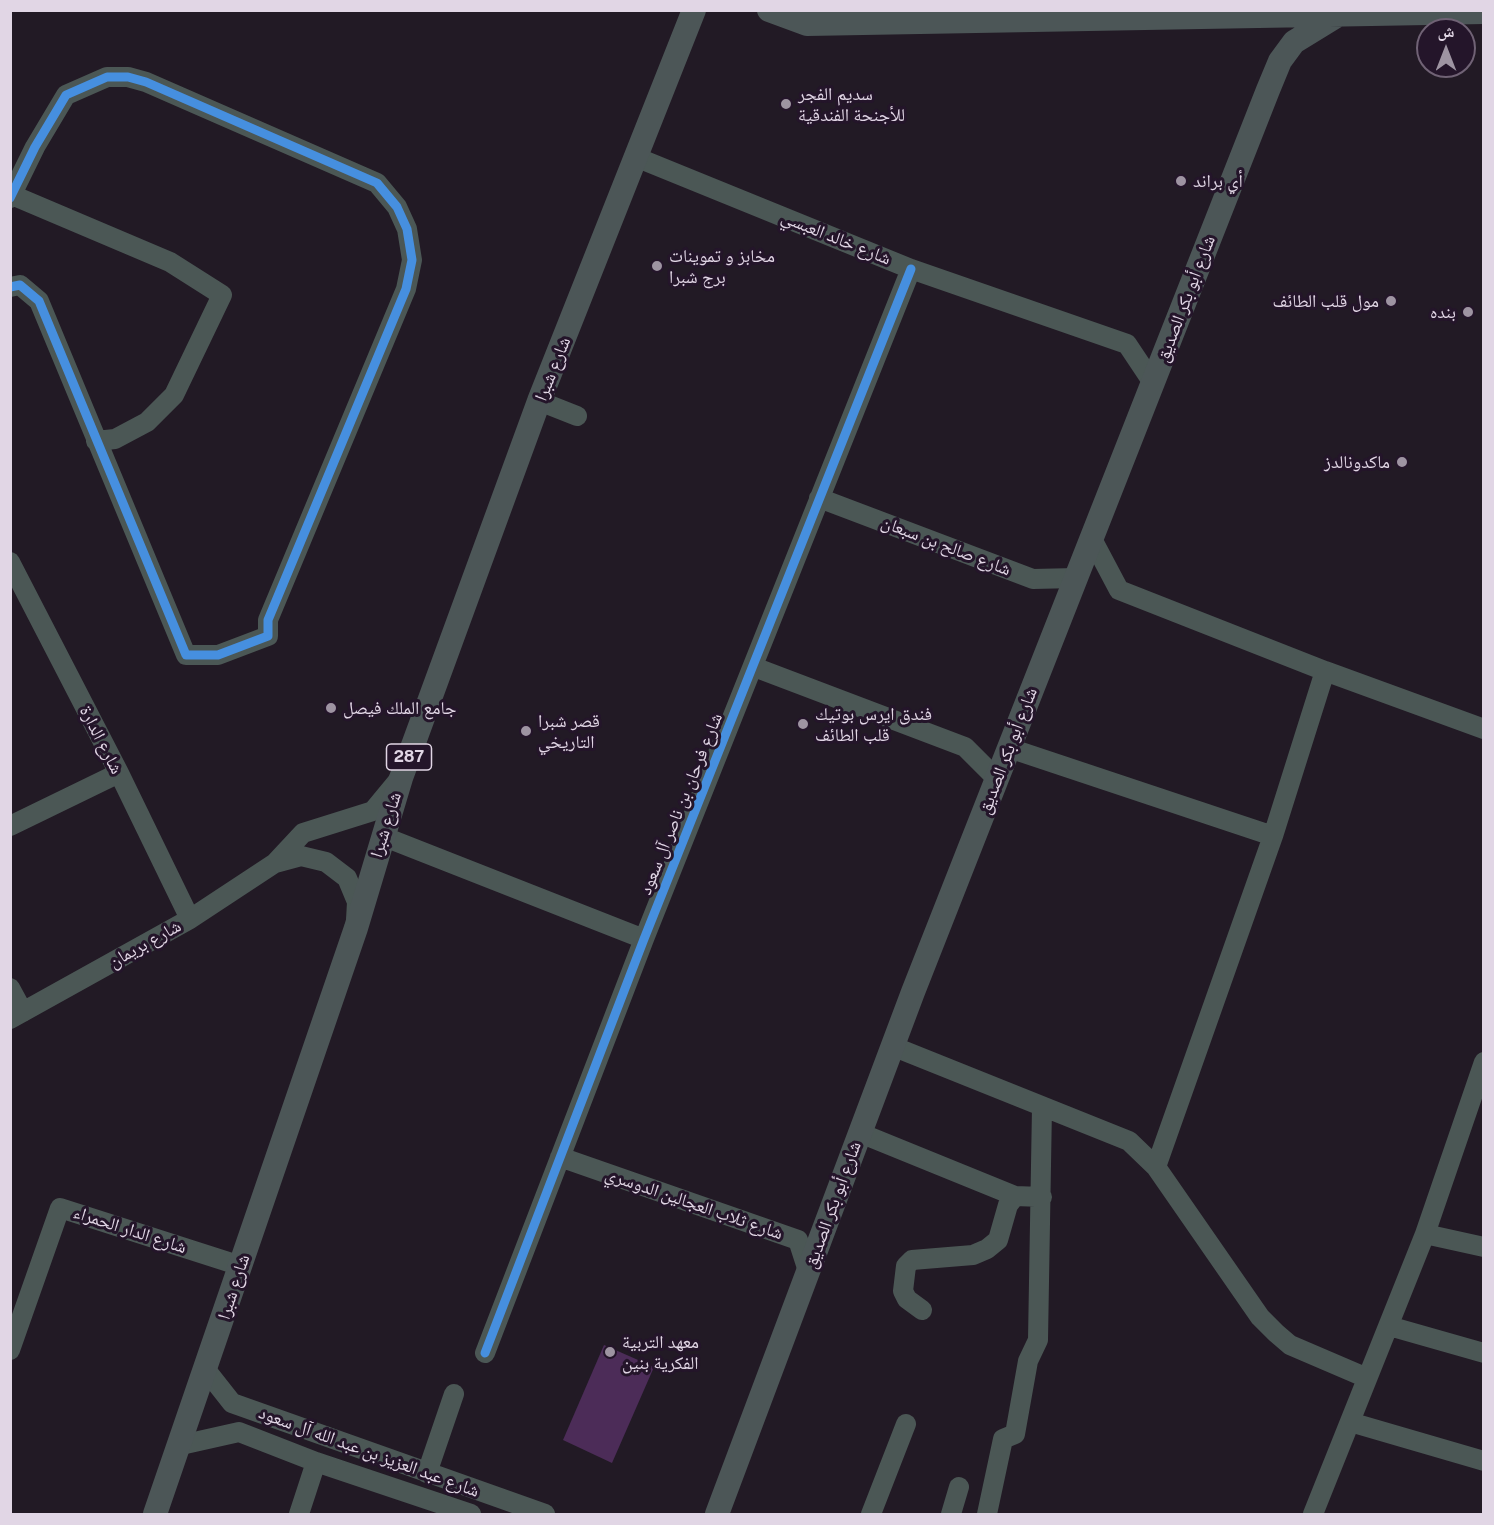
<!DOCTYPE html>
<html>
<head>
<meta charset="utf-8">
<style>
	body { margin:0 }
	#map { position:relative; width:1494px; height:1525px; overflow:hidden; background:#221a25; font-family:"Public Sans","Noto Naskh Arabic",sans-serif }
	canvas { display:block }
	.frame { position:absolute; inset:0; border:12px solid #e1d6e5; pointer-events:none }
	.north { position:absolute; left:1416px; top:18px; width:60px; height:60px; box-sizing:border-box; background:#24152a; border:2px solid #706275; border-radius:50%; rotate:0deg; font-size:16px; font-weight:700; line-height:24px; text-align:center; color:#e1d6e5 }
	.north::after { content:''; display:block; margin:auto; width:21px; height:27px; background:#9e94a2; clip-path:polygon(50% 0,100% 100%,50% 72%,0 100%) }
</style>
</head>
<body>
<div id="map">
<canvas width="1494" height="1525"></canvas>
<div class="frame"></div>
<div class="north">ش</div>
</div>
<script>
const ctx = document.querySelector('canvas').getContext('2d');
ctx.lineJoin = 'round';
function fill(path, color) { ctx.fillStyle = color; ctx.fill(path, 'evenodd'); }
const poly = rows => new Path2D(rows.map(r => 'M' + r).join(''));
function strokePath(path, color, width, dash) { ctx.strokeStyle = color; ctx.lineWidth = width; ctx.lineCap = dash ? 'butt' : 'round'; ctx.setLineDash(dash || []); ctx.stroke(path); }
function drawText(font, color, halo, rows, align = 'center') {
  ctx.font = font + ' "Public Sans","Noto Naskh Arabic",sans-serif'; ctx.lineWidth = 6; ctx.setLineDash([]); ctx.textBaseline = 'middle'; ctx.strokeStyle = halo; ctx.fillStyle = color; for (const [text, x, y, turn = 0] of rows) {
    ctx.save(); ctx.translate(x, y); ctx.rotate((+turn || 0) * Math.PI / 180); ctx.textAlign = isNaN(turn) ? turn : align; if (halo) ctx.strokeText(text, 0, 0); ctx.fillText(text, 0, 0); ctx.restore();
  }
}
const green = poly([
	[604,1345,654,1367,612,1463,563,1440]
]);
const minor = poly([
	[638,158,911,269,1127,344,1153,383],
	[12,195,170,262,222,295,174,395,147,422,115,439,96,441],
	[10,198,35,147,66,95,107,77,128,77,146,82,377,183,397,207,407,229,412,260,406,289,268,620,268,636,218,655,186,655,39,301,20,285,10,287],
	[539,401,577,416],
	[819,498,1033,579,1076,578],
	[1092,539,1119,590,1325,671,1484,729],
	[10,562,119,773,190,919],
	[754,667,965,747,998,780],
	[1009,748,1273,836],
	[10,826,119,773],
	[382,836,644,939],
	[275,863,301,856,326,862,347,878,357,902,356,920],
	[10,988,23,1012],
	[10,1019,190,919,275,863,303,833,373,811,397,782],
	[892,1046,1129,1141,1156,1167,1260,1317,1276,1333,1290,1345,1367,1378],
	[860,1133,1015,1196],
	[560,1157,798,1240,808,1271],
	[1156,1167,1273,836,1325,671],
	[1425,1234,1484,1247],
	[922,1310,907,1299,903,1291,906,1266,912,1260,973,1255,987,1249,998,1240,1008,1205,1015,1196,1042,1197],
	[1389,1326,1484,1353],
	[10,1350,60,1208,241,1266],
	[485,1353,644,939,911,269],
	[206,1370,232,1403,545,1514],
	[1350,1422,1484,1461],
	[181,1445,239,1432,316,1462,471,1514],
	[427,1473,454,1394],
	[299,1514,316,1462],
	[871,1514,906,1424],
	[951,1514,959,1487],
	[987,1514,1003,1439,1015,1434,1028,1361,1038,1340,1042,1107],
	[1313,1514,1425,1234,1484,1062]
]);
const major = poly([
	[769,10,807,24,1484,12],
	[155,1514,356,928,401,778,539,401,694,10],
	[717,1514,913,992,1268,90,1280,61,1294,42,1338,15]
]);
const cycleway = poly([
	[10,198,35,147,66,95,107,77,128,77,146,82,377,183,397,207,407,229,412,260,406,289,268,620,268,636,218,655,186,655,39,301,20,285,10,287],
	[485,1353,644,939,911,269]
]);
const markers = [
	[786,104,6,"#9e94a2"],
	[1181,181,6,"#9e94a2"],
	[657,266,6,"#9e94a2"],
	[1391,301,6,"#9e94a2"],
	[1468,312,6,"#9e94a2"],
	[1402,462,6,"#9e94a2"],
	[331,708,6,"#9e94a2"],
	[803,724,6,"#9e94a2"],
	[526,731,6,"#9e94a2"],
	[610,1352,6,"#9e94a2"]
];
const shields = [
	[409,757,45]
];
const shieldNames = [
	["287",409,757]
];
const poiNames = [
	["سديم الفجر",798,94],
	["للأجنحة الفندقية",798,115],
	["أي براند",1193,181],
	["مخابز و تموينات",669,256],
	["برج شبرا",669,277],
	["مول قلب الطائف",1379,301,"right"],
	["بنده",1456,312,"right"],
	["ماكدونالدز",1390,462,"right"],
	["جامع الملك فيصل",343,708],
	["فندق ايرس بوتيك",815,714],
	["قلب الطائف",815,735],
	["قصر شبرا",538,721],
	["التاريخي",538,742],
	["معهد التربية",622,1342],
	["الفكرية بنين",622,1363]
];
const streetNames = [
	["شارع خالد العبسي",836,238,22],
	["شارع أبو بكر الصديق",1186,299,-69],
	["شارع شبرا",553,369,-68],
	["شارع صالح بن سبعان",946,546,21],
	["شارع الدارة",101,740,63],
	["شارع أبو بكر الصديق",1008,751,-69],
	["شارع فرحان بن ناصر آل سعود",681,804,-68],
	["شارع شبرا",386,825,-73],
	["شارع بريمان",145,944,-29],
	["شارع ثلاب العجالين الدوسري",694,1204,19],
	["شارع أبو بكر الصديق",833,1205,-70],
	["شارع الدار الحمراء",130,1230,18],
	["شارع شبرا",234,1287,-72],
	["شارع عبد العزيز بن عبد الله آل سعود",369,1452,20]
];
fill(green, '#4c2c58');
strokePath(minor, '#4b5755', 20);
strokePath(major, '#4c5657', 24);
strokePath(cycleway, '#468fdf', 9);
for (const [x, y, r, color] of markers) { const dot = new Path2D(); dot.arc(x, y, r, 0, 2 * Math.PI); ctx.fillStyle = color; ctx.fill(dot); strokePath(dot, '#24152a', 2); }
for (const [x, y, w] of shields) { const box = new Path2D(); box.roundRect(x - w / 2, y - 13, w, 26, 4.5); ctx.fillStyle = '#24152a'; ctx.fill(box); strokePath(box, '#e1d6e5', 1.5); }
drawText('bold 16px', '#e1d6e5', null, shieldNames);
drawText('18px', '#e1d6e5', '#24152a', poiNames, 'left');
drawText('18px', '#e1d6e5', '#24152a', streetNames);
</script>
</body>
</html>
